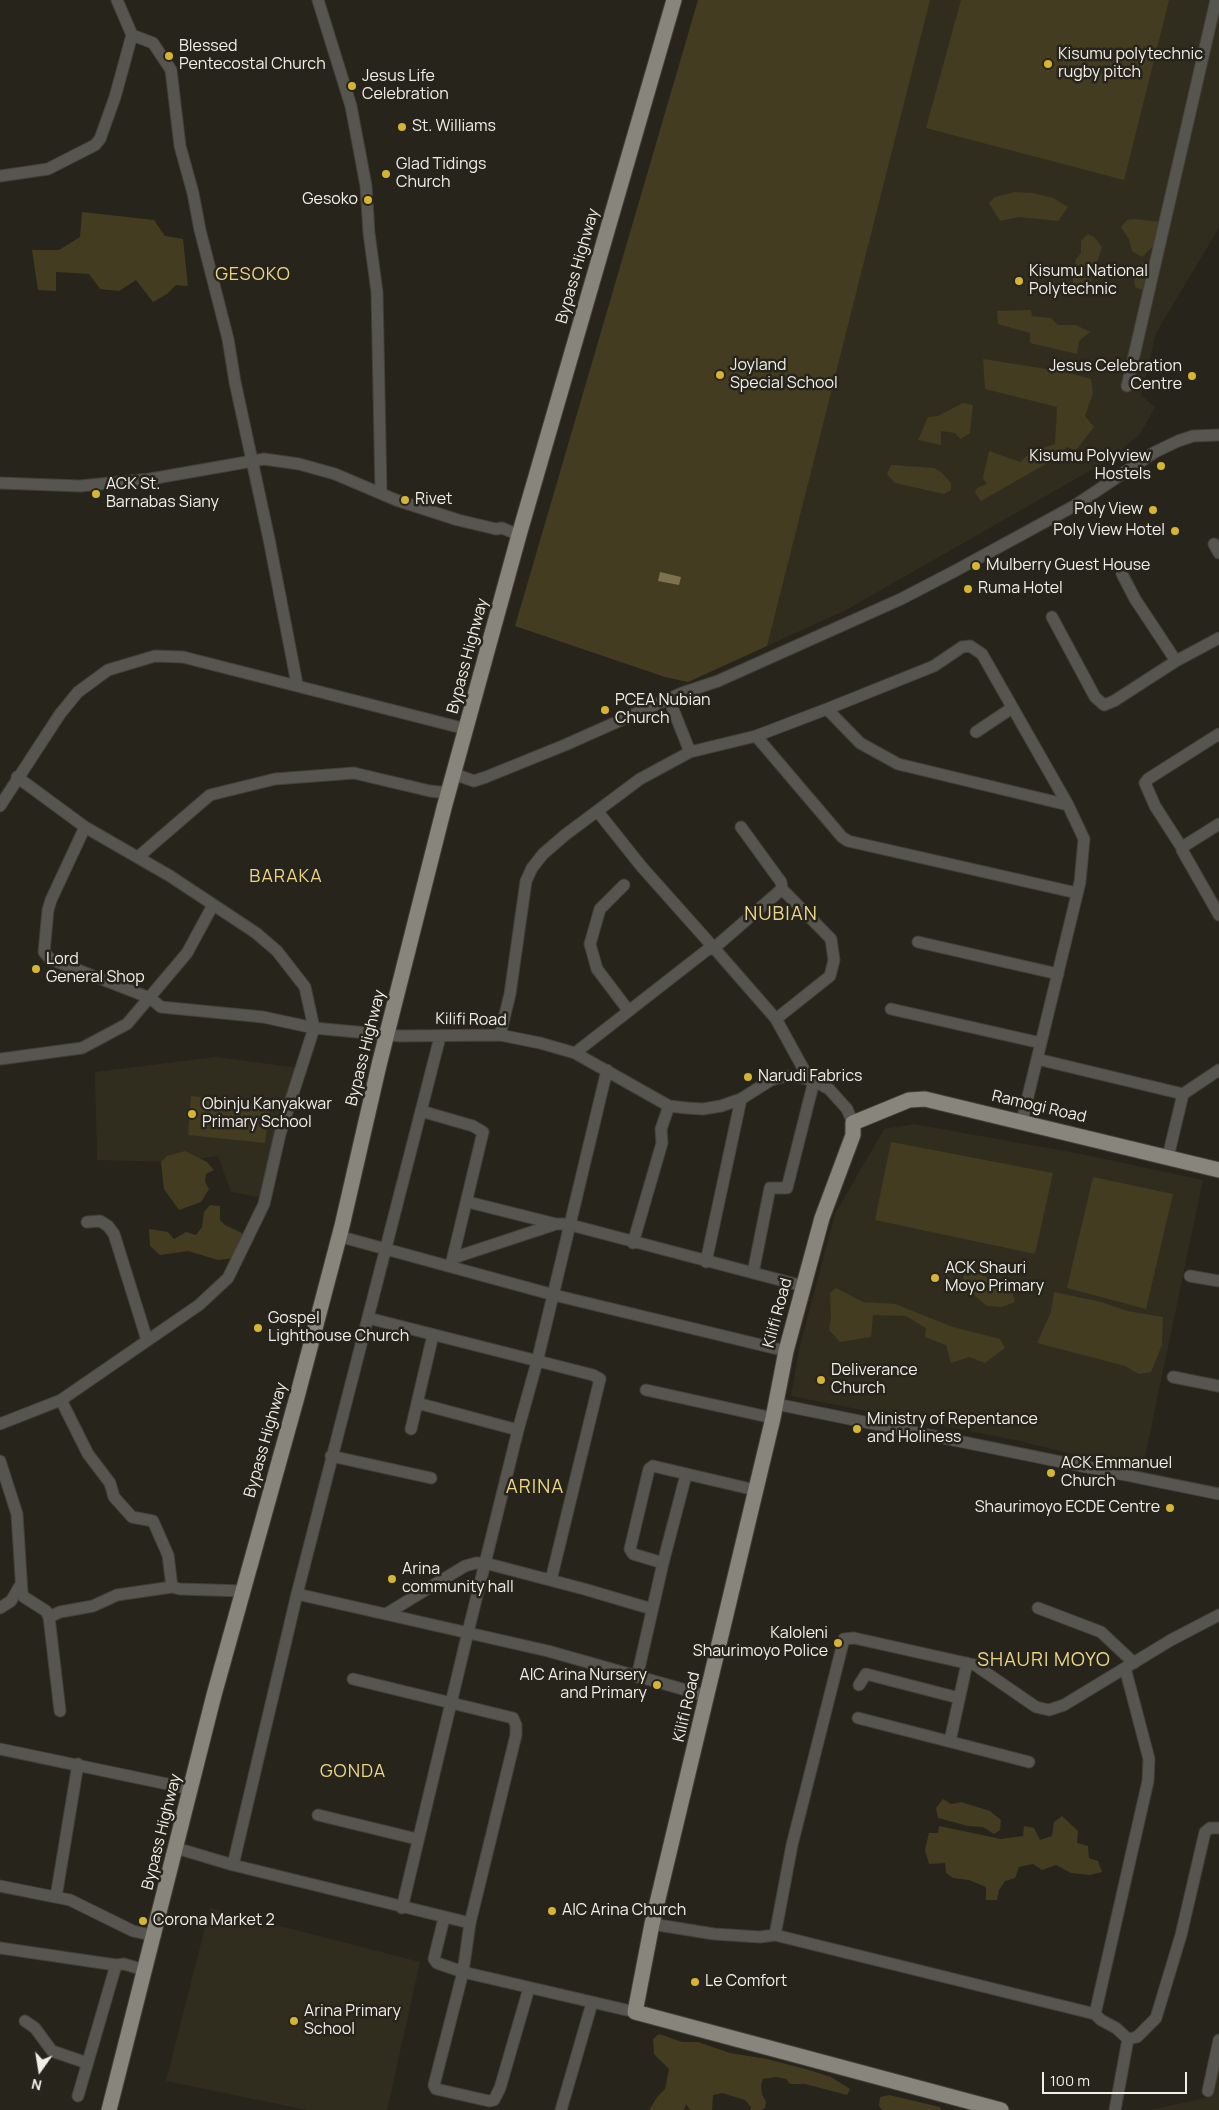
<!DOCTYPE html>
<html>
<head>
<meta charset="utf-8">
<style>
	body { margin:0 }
	#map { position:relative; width:1219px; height:2110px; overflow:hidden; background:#27241b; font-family:Manrope,sans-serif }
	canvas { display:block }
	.north { position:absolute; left:15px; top:2045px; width:50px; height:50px; -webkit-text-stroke:4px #27241b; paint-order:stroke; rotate:193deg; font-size:14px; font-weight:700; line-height:20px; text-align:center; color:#f0eee8 }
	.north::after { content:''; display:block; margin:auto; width:18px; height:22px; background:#f0eee8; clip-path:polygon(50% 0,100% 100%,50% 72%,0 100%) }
	.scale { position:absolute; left:1042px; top:2072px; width:145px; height:22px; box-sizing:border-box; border:2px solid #f0eee8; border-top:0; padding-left:6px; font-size:15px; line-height:18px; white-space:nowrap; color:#f0eee8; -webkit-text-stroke:4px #27241b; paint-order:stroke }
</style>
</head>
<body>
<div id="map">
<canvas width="1219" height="2110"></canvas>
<div class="north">N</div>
<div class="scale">100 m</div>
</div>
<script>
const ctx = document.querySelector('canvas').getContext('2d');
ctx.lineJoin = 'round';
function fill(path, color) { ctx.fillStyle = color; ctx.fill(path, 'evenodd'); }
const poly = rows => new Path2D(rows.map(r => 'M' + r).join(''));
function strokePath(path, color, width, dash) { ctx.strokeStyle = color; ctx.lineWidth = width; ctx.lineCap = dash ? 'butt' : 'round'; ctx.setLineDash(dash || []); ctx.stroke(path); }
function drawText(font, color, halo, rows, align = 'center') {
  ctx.font = font + ' Manrope,sans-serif'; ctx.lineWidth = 5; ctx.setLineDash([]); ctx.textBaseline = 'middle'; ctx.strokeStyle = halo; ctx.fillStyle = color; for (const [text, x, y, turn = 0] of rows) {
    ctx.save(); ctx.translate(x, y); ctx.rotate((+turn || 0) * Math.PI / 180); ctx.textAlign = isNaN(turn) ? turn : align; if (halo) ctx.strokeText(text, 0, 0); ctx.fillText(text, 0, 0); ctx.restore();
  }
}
const built = poly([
	[916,0,1219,0,1219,228,1156,333,1141,395,1155,407,1140,434,1109,460,846,610,688,682,665,677,515,626,560,519],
	[216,1057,300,1068,263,1198,231,1192,218,1156,176,1162,97,1160,95,1072],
	[914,1124,1081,1154,1203,1180,1142,1471,1015,1440,791,1396,799,1350,835,1214,884,1129],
	[210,1908,420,1962,387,2110,307,2110,166,2081],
	[1219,2061,1219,2110,1150,2110,1211,2097]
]);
const green = poly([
	[698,0,930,0,767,646,688,682,665,677,515,626],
	[961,0,1169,0,1124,180,926,128],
	[1014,192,1033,193,1053,198,1068,207,1058,221,1019,217,1000,221,989,203,995,197],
	[82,212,154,220,165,236,183,239,188,286,176,285,167,294,153,302,136,280,119,291,100,289,89,274,56,272,56,291,38,290,32,250,59,250,80,237],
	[1135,219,1160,222,1158,241,1142,257,1132,251,1129,239,1121,227,1127,220],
	[1088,234,1094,237,1102,247,1090,283,1082,291,1073,286,1073,276,1076,259,1081,253,1081,241],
	[1143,262,1150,264,1142,290,1135,287,1134,280],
	[1031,310,1032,316,1051,318,1058,325,1076,325,1090,332,1079,341,1077,354,1030,343,1030,333,998,324,997,311],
	[983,359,1065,372,1091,379,1093,393,1085,416,1094,427,1076,450,1066,447,1063,454,981,501,975,493,977,488,987,484,983,478,989,451,1020,462,1031,452,1055,444,1057,407,985,389],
	[963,403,973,405,970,433,961,439,955,433,941,431,941,445,918,440,928,417,938,416],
	[891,465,934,468,942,473,951,483,951,490,944,494,895,483,887,474],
	[191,1096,270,1104,265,1143,188,1135],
	[891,1142,1053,1173,1035,1254,875,1220],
	[185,1151,207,1162,214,1170,206,1174,205,1182,209,1189,201,1202,179,1210,164,1189,161,1162,167,1156],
	[1093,1177,1173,1194,1146,1309,1067,1288],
	[210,1205,220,1206,220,1220,225,1225,242,1233,242,1247,236,1258,218,1260,188,1251,160,1255,150,1246,149,1229,168,1232,174,1239,186,1232,196,1235,202,1227,204,1212],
	[965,1271,982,1275,1011,1288,1015,1302,1001,1307,987,1306,975,1296,969,1285,962,1283],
	[836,1288,863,1302,895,1304,953,1327,1000,1339,1005,1348,985,1363,969,1357,951,1363,946,1345,925,1337,926,1328,906,1316,873,1315,871,1337,840,1342,829,1330,831,1318,830,1293],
	[1054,1292,1101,1302,1127,1311,1163,1317,1162,1345,1151,1372,1139,1374,1125,1366,1037,1343,1051,1312],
	[943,1799,951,1804,961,1802,990,1811,1001,1820,1000,1830,994,1834,983,1827,968,1826,938,1818,936,1808],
	[1062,1816,1078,1831,1077,1843,1088,1846,1089,1858,1098,1861,1102,1872,1090,1875,1071,1873,1056,1865,1042,1870,1033,1864,1019,1867,1015,1878,1005,1881,999,1890,997,1900,986,1900,986,1887,969,1880,953,1878,946,1873,945,1863,929,1864,925,1850,929,1833,938,1833,939,1826,1001,1839,1023,1836,1024,1826,1034,1828,1040,1840,1052,1836,1054,1822],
	[659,2034,682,2042,698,2042,730,2053,767,2059,809,2070,831,2077,850,2089,847,2095,805,2084,790,2084,786,2079,776,2077,763,2079,761,2085,762,2094,766,2102,765,2108,761,2110,750,2110,751,2107,745,2100,722,2093,713,2095,712,2110,690,2110,686,2104,684,2110,649,2110,658,2096,665,2089,669,2069,654,2054,653,2039],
	[889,2095,940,2107,941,2110,882,2110,879,2106,880,2097]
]);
const water = poly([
	[660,572,681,577,679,585,658,581]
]);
const minor = poly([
	[117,0,132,35,153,43,171,70,180,146,193,193,200,230,228,339,235,382,269,539,297,684],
	[318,0,351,106,366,186,369,233,377,292,381,493],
	[0,176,48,169,95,145,100,139,115,97,132,35],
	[1127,386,1216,0],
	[0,483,80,486,150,479,264,459,299,464,335,474,396,500,458,520,496,529,502,528,519,535],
	[1214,544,1219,553],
	[1122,574,1135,599,1176,661],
	[1052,617,1095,697,1104,705,1114,701,1176,661,1219,638],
	[669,699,690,752,756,736,827,709,934,666,962,647,970,646,982,654,1068,805,1084,839,1080,882,1022,1121],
	[827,709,860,743,898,764,1068,805],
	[976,732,1012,708],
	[756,736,842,837,848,841,1077,893],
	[454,774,474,781,486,777,565,745,682,693,718,681,901,599,953,572,1074,506,1155,452,1178,441,1193,436,1219,435],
	[0,806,60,714,78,692,108,670,155,656,183,657,466,729],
	[598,812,641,866,714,948,782,889],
	[1219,824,1184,846,1182,850,1219,915],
	[85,827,51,900,48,910,44,952,50,959,150,998,161,1007,263,1017,314,1028,400,1036,500,1035,540,1043,575,1053,669,1106,687,1108,703,1109,721,1106,741,1099,771,1080,786,1076,799,1077,814,1081,829,1089,847,1109,853,1123],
	[741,827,781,882,782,889,831,939,834,960,830,976,776,1019],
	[1182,848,1155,806,1145,783,1148,779,1219,734],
	[138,857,210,795,275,779,354,773,430,791,448,793],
	[624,885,600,909,590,944,597,969,628,1010],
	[918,942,1058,974],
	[891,1009,1041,1043],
	[500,1035,510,994,526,881,532,868,543,854,565,835,640,779,690,752],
	[575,1053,707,950,714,948,776,1019,809,1079],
	[0,1059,82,1048,127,1024,187,953,213,905],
	[1037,1059,1183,1094],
	[421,1111,473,1126,483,1132,452,1261],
	[1168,1157,1183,1094,1219,1070],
	[468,1202,556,1224],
	[87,1222,100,1221,108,1226,114,1234,147,1340],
	[338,1236,554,1295,786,1351],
	[633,1243,662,1143,661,1129,669,1106],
	[453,1258,556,1224,567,1224,803,1286],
	[706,1262,741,1099],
	[753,1273,770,1188,787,1188,814,1081],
	[1190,1276,1219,1281],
	[368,1318,593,1375,600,1379,551,1580],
	[1173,1377,1219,1386],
	[646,1390,773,1418],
	[61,1400,88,1454,110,1483,114,1497,132,1517,153,1521,168,1555,172,1587,180,1589,243,1591],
	[417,1403,518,1430],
	[776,1404,1219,1494],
	[0,1424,61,1400,199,1305,228,1278,264,1204,280,1134,314,1028,305,987,277,951,256,933,170,876,85,827,17,777],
	[411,1429,433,1335],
	[331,1456,431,1478],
	[0,1461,17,1514,22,1593,24,1597,46,1611,49,1617,60,1711],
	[686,1475,663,1563,633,1554,630,1549,649,1469,653,1466,755,1490],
	[297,1594,548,1651,707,1696],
	[0,1608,11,1601,21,1584],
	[1038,1608,1101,1632,1134,1663],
	[386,1614,465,1566,476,1563,485,1563,584,1589,652,1609],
	[49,1617,60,1612,93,1606,117,1595,172,1587],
	[637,1677,663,1563],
	[353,1679,513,1718,516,1725,516,1735,470,1923],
	[859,1685,866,1674,959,1698],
	[858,1718,1029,1762],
	[950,1741,967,1663],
	[0,1749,191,1789],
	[318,1815,417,1839],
	[176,1848,233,1865,470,1923,463,1972,434,2085,436,2089,489,2101,494,2100,500,2088,529,1988],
	[233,1865,297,1594,440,1037],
	[0,1886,70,1900,133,1931,155,1936],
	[56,1897,78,1764],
	[402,1908,468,1632,518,1430,537,1362,607,1070],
	[444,1918,434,1959,437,1963,463,1972,635,2012],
	[652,1924,714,1934,760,1937,775,1935,1095,2014],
	[775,1935,792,1845,844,1639,854,1638,975,1665,1036,1707,1049,1710,1064,1705,1171,1640,1219,1615],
	[0,1948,116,1965,124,1964,144,1970],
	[25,2021,35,2028,52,2051,87,2063],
	[1128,2039,1137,2037,1156,2018,1181,1935,1205,1832,1210,1828,1219,1828],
	[1208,2091,1219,2040],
	[78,2096,116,1965],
	[561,2110,592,2003],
	[1115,2110,1128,2039,1116,2028,1101,2020,1095,2014,1148,1781,1149,1759,1125,1668]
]);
const major = poly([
	[109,2110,214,1695,297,1397,342,1226,379,1065,444,808,519,535,674,0],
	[1001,2110,635,2012,652,1924,773,1418,786,1351,822,1218,853,1135,853,1123,909,1100,925,1099,1219,1170]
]);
const markers = [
	[169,56,5,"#d7b434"],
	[1048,64,5,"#d7b434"],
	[352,86,5,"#d7b434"],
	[402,127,5,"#d7b434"],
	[386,174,5,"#d7b434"],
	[368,200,5,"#d7b434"],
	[1019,281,5,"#d7b434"],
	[720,375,5,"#d7b434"],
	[1192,376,5,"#d7b434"],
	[1161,466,5,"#d7b434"],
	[96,494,5,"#d7b434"],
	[405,500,5,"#d7b434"],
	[1153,510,5,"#d7b434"],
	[1175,531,5,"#d7b434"],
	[976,566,5,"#d7b434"],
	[968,589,5,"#d7b434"],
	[605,710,5,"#d7b434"],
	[36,969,5,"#d7b434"],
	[748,1077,5,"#d7b434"],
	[192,1114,5,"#d7b434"],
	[935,1278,5,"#d7b434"],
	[258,1328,5,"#d7b434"],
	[821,1380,5,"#d7b434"],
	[857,1429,5,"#d7b434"],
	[1051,1473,5,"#d7b434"],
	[1170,1508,5,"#d7b434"],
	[392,1579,5,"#d7b434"],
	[838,1643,5,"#d7b434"],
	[657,1685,5,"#d7b434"],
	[552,1911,5,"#d7b434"],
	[143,1921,5,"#d7b434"],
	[695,1982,5,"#d7b434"],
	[294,2021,5,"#d7b434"]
];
const poiNames = [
	["Blessed",179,47],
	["Pentecostal Church",179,65],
	["Kisumu polytechnic",1058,55],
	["rugby pitch",1058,73],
	["Jesus Life",362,77],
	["Celebration",362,95],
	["St. Williams",412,127],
	["Glad Tidings",396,165],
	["Church",396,183],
	["Gesoko",358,200,"right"],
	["Kisumu National",1029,272],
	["Polytechnic",1029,290],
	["Joyland",730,366],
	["Special School",730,384],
	["Jesus Celebration",1182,367,"right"],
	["Centre",1182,385,"right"],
	["Kisumu Polyview",1151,457,"right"],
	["Hostels",1151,475,"right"],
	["ACK St.",106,485],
	["Barnabas Siany",106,503],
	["Rivet",415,500],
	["Poly View",1143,510,"right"],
	["Poly View Hotel",1165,531,"right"],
	["Mulberry Guest House",986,566],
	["Ruma Hotel",978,589],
	["PCEA Nubian",615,701],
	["Church",615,719],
	["Lord",46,960],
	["General Shop",46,978],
	["Narudi Fabrics",758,1077],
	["Obinju Kanyakwar",202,1105],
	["Primary School",202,1123],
	["ACK Shauri",945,1269],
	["Moyo Primary",945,1287],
	["Gospel",268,1319],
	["Lighthouse Church",268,1337],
	["Deliverance",831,1371],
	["Church",831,1389],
	["Ministry of Repentance",867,1420],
	["and Holiness",867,1438],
	["ACK Emmanuel",1061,1464],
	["Church",1061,1482],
	["Shaurimoyo ECDE Centre",1160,1508,"right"],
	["Arina",402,1570],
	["community hall",402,1588],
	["Kaloleni",828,1634,"right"],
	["Shaurimoyo Police",828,1652,"right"],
	["AIC Arina Nursery",647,1676,"right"],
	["and Primary",647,1694,"right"],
	["AIC Arina Church",562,1911],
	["Corona Market 2",153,1921],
	["Le Comfort",705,1982],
	["Arina Primary",304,2012],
	["School",304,2030]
];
const streetNames = [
	["Bypass Highway",578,266,-74],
	["Bypass Highway",468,656,-75],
	["Kilifi Road",471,1020,1],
	["Bypass Highway",366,1048,-76],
	["Ramogi Road",1039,1107,13],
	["Kilifi Road",778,1313,-75],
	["Bypass Highway",266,1440,-74],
	["Kilifi Road",687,1707,-77],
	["Bypass Highway",162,1832,-76]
];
const neighbourhoodNames = [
	["GESOKO",253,275],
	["BARAKA",286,877],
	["GONDA",353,1772]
];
const quarterNames = [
	["NUBIAN",781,915],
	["ARINA",535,1488],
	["SHAURI MOYO",1044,1661]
];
fill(built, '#312d1e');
fill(green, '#443c20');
fill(water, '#7e734f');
strokePath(minor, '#434038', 13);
strokePath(major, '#434038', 17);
strokePath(minor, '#565550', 11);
strokePath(major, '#88857c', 15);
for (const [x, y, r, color] of markers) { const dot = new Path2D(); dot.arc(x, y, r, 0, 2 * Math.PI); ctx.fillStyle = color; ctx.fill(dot); strokePath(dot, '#27241b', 2); }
drawText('16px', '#f0eee8', '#27241b', poiNames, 'left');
drawText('16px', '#f0eee8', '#27241b', streetNames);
ctx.letterSpacing = '1px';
drawText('18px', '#ecd588', '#27241b', neighbourhoodNames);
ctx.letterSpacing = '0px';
ctx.letterSpacing = '1px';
drawText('19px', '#ecd588', '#27241b', quarterNames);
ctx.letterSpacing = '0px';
</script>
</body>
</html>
